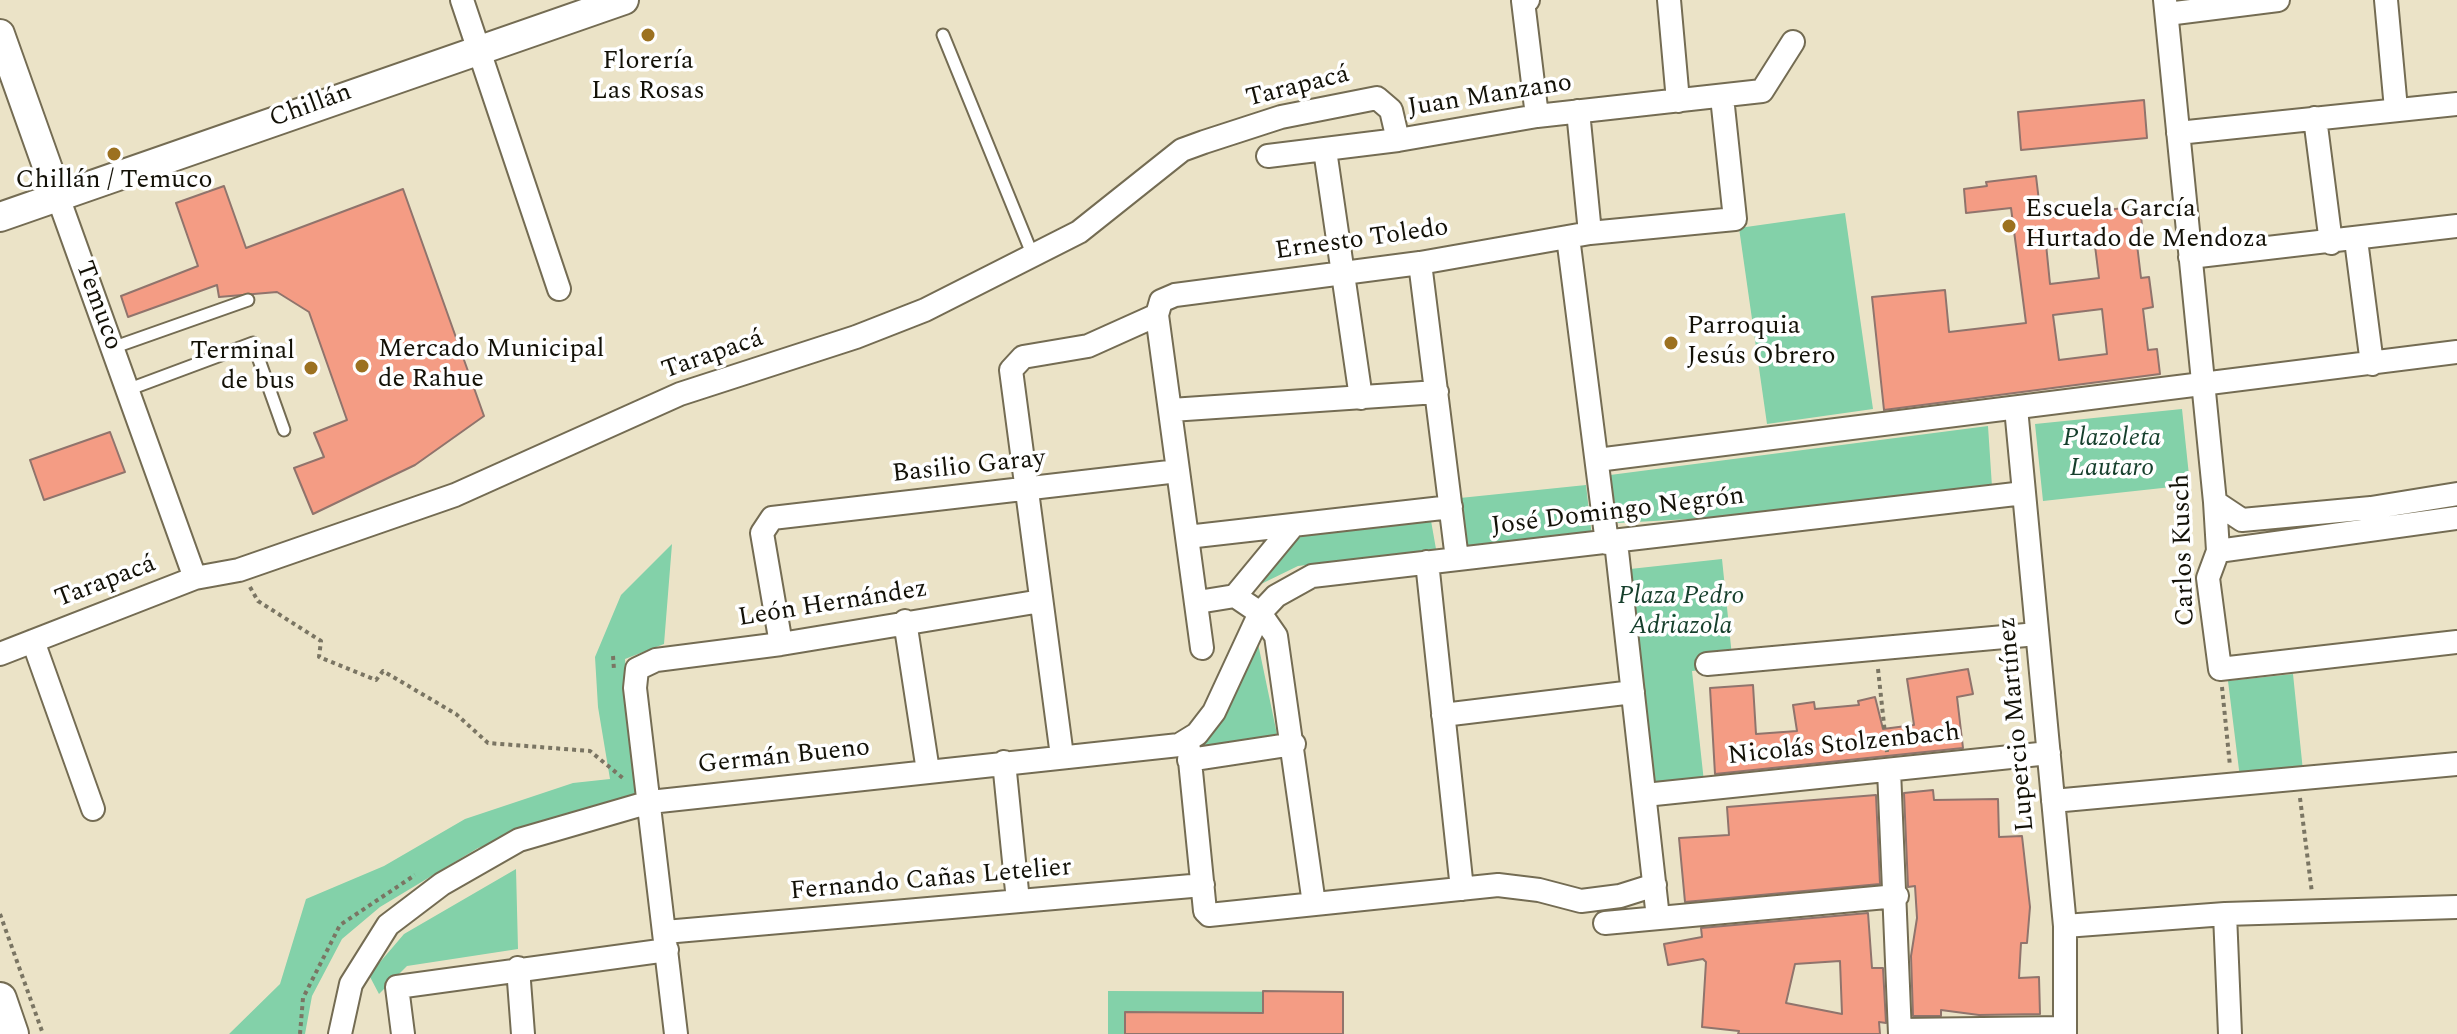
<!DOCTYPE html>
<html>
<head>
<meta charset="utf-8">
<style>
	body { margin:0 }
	canvas { display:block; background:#ebe3c7 }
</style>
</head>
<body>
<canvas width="2457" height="1034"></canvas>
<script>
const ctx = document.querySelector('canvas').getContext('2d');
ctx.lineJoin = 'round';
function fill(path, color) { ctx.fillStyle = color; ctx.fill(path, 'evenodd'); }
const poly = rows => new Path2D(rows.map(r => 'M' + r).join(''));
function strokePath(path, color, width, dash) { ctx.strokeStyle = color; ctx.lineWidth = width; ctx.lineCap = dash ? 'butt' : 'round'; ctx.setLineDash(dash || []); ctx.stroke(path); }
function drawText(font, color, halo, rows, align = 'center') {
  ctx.font = font + ' Spectral,serif'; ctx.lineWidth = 7; ctx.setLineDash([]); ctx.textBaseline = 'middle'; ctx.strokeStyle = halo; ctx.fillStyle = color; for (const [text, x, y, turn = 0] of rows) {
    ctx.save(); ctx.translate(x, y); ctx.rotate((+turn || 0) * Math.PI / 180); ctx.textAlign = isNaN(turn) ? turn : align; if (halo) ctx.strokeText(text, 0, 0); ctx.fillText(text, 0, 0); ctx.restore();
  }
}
const green = poly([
	[1845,213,1873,409,1767,424,1739,228],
	[2182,409,2190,485,2043,501,2035,424],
	[1988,426,1993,502,1618,523,1610,475],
	[1586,485,1592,537,1466,550,1460,498],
	[1430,515,1436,549,1298,566,1259,585,1296,533],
	[672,544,664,644,625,659,634,778,640,796,478,848,380,907,342,939,312,996,305,1034,229,1034,280,984,306,899,384,866,465,819,573,783,610,779,598,707,595,657,621,595],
	[1722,559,1733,666,1739,666,1692,671,1704,782,1653,787,1630,569],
	[1256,634,1278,739,1194,749],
	[2293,674,2303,771,2240,778,2228,681],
	[516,869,518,949,407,966,379,994,369,975,404,934],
	[1108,991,1343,992,1343,1034,1108,1034]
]);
const building = poly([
	[2144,100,2147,138,2021,150,2018,112,2144,100],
	[2036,176,2041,218,2140,206,2143,235,2136,236,2141,278,2149,277,2153,307,2143,309,2148,350,2157,349,2160,374,1884,410,1872,297,1945,290,1949,332,2026,323,2011,208,1966,213,1964,189,1987,186,1986,182,2036,176],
	[2094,238,2099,278,2050,284,2046,244,2094,238],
	[2102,309,2107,354,2059,360,2053,315,2102,309],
	[224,186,246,248,403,189,484,416,415,465,313,514,294,468,324,457,314,433,347,420,309,312,277,292,219,297,217,285,128,317,121,296,198,266,176,203,224,186],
	[110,432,125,472,44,500,30,460,110,432],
	[1968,669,1973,694,1957,697,1963,748,1715,774,1710,688,1753,685,1756,734,1797,731,1793,705,1814,702,1815,709,1859,705,1858,701,1875,697,1883,729,1914,725,1907,679,1968,669],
	[1933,790,1934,800,1998,799,1999,837,2022,836,2030,907,2027,943,2021,943,2019,978,2039,977,2040,1014,1979,1015,1941,1010,1941,1016,1913,1016,1911,956,1917,918,1915,886,1908,887,1904,793,1933,790],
	[1876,795,1880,884,1685,902,1679,838,1729,835,1727,807,1876,795],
	[1868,913,1872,968,1883,968,1886,1023,1879,1022,1880,1034,1738,1034,1739,1031,1702,1027,1706,962,1703,959,1668,965,1664,944,1702,937,1701,928,1868,913],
	[1840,961,1842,1014,1786,1003,1795,964,1840,961],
	[1263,991,1343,992,1343,1034,1125,1034,1125,1012,1263,1013,1263,991]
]);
const path = poly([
	[250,587,258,601,321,641,319,657,376,680,383,671,456,714,488,743,590,751,624,779],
	[613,656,614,670],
	[1878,669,1887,752],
	[2222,687,2230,766],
	[2300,798,2312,893],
	[0,914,43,1034],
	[300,1034,303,998,340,925,415,875]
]);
const service = poly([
	[943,35,1033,256],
	[112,348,248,300],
	[127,390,253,343,284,430]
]);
const minor = poly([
	[462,0,559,289],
	[1528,0,1523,1,1537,116],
	[1669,0,1678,101],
	[2165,0,2215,502,2218,551,2208,578,2220,669,2457,642],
	[2386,0,2396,109],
	[2167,14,2278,0],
	[1578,111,1590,233],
	[2315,118,2331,243],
	[2178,133,2457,104],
	[1325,150,1361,398],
	[1268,156,1398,140,1537,116,1762,91,1793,42],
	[58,197,195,578],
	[1568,237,1607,543],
	[2356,240,2372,364],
	[2190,257,2457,226],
	[1420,263,1457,559],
	[2016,408,2065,926,2065,1034],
	[1171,410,1437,392],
	[1597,460,2457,352],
	[2215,502,2242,520,2371,508,2457,494],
	[1187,537,1451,507],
	[1616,542,1658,918],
	[2218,551,2457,518],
	[1427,562,1462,889],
	[1235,596,1292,527],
	[1198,602,1235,596,1260,613,1276,636,1314,904],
	[905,621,928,771],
	[33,641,93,809],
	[781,644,762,533,772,518,1178,471],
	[1202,648,1157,315,1161,301,1175,295,1420,263,1590,233,1735,219,1722,97],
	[0,654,195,578,239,570,455,495,680,394,856,337,925,310,1079,232,1182,150,1204,142,1281,117,1377,98,1391,110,1398,140],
	[1707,664,2037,634],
	[1443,715,1633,692],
	[1188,741,1205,911,1209,915,1498,885,1539,890,1581,901,1620,896,1655,885],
	[1062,756,1011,370,1023,357,1088,346,1157,315],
	[1189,760,1294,744],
	[1004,762,1018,901],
	[1889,770,1900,1034],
	[1645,795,2049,753],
	[2053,801,2457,764],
	[2225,914,2230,1034],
	[1605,923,1897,896],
	[2065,926,2225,914,2457,907],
	[665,932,1203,885],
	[518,968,523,1034],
	[1900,1030,2065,1028],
	[340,1034,351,984,388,925,442,884,519,840,650,802,1179,745,1197,734,1214,712,1260,613,1276,596,1312,576,2024,493],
	[403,1034,397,987,667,950],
	[676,1034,635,688,637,669,656,660,781,644,1041,601]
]);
const tertiary = poly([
	[0,34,58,197],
	[0,217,624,0]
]);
const secondary = poly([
	[0,999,12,1034]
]);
const markers = [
	[648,35,8,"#9c7120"],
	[114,154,8,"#9c7120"],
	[2009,226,8,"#9c7120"],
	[1671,343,8,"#9c7120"],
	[362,366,8,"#9c7120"],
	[311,368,8,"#9c7120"]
];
const poiNames = [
	["Florería",648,63,"center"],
	["Las Rosas",648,93,"center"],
	["Chillán / Temuco",114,182,"center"],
	["Escuela García",2025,211],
	["Hurtado de Mendoza",2025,241],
	["Parroquia",1687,328],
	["Jesús Obrero",1687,358],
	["Mercado Municipal",378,351],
	["de Rahue",378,381],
	["Terminal",295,353,"right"],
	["de bus",295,383,"right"]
];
const streetNames = [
	["Tarapacá",1298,88,-14],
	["Juan Manzano",1490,97,-9],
	["Chillán",311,107,-20],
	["Ernesto Toledo",1362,241,-8],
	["Temuco",97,306,70],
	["Tarapacá",713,356,-19],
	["Basilio Garay",969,468,-6],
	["José Domingo Negrón",1618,513,-7],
	["Carlos Kusch",2185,550,-92],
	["Tarapacá",106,583,-21],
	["León Hernández",833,605,-9],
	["Lupercio Martínez",2018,724,-95],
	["Nicolás Stolzenbach",1844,746,-6],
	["Germán Bueno",784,758,-6],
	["Fernando Cañas Letelier",931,881,-5]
];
const parkNames = [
	["Plazoleta",2112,440],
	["Lautaro",2112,470],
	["Plaza Pedro",1681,598],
	["Adriazola",1681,628]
];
fill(green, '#83d1a9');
fill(building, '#f49c84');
strokePath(building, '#90746c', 2);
strokePath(service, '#746c53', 15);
strokePath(minor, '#746c53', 26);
strokePath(tertiary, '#746c53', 32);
strokePath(secondary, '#746c53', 36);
strokePath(path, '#7a7563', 4, [4, 4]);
strokePath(service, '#fff', 11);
strokePath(minor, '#fff', 22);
strokePath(tertiary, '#fff', 28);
strokePath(secondary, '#fff', 32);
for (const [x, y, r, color] of markers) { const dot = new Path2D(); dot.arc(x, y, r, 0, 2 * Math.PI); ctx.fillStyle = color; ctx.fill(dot); strokePath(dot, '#fff', 3); }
drawText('26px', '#131107', '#fff', poiNames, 'left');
drawText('26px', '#131107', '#fff', streetNames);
drawText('italic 26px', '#163f2c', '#fff', parkNames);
</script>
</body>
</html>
